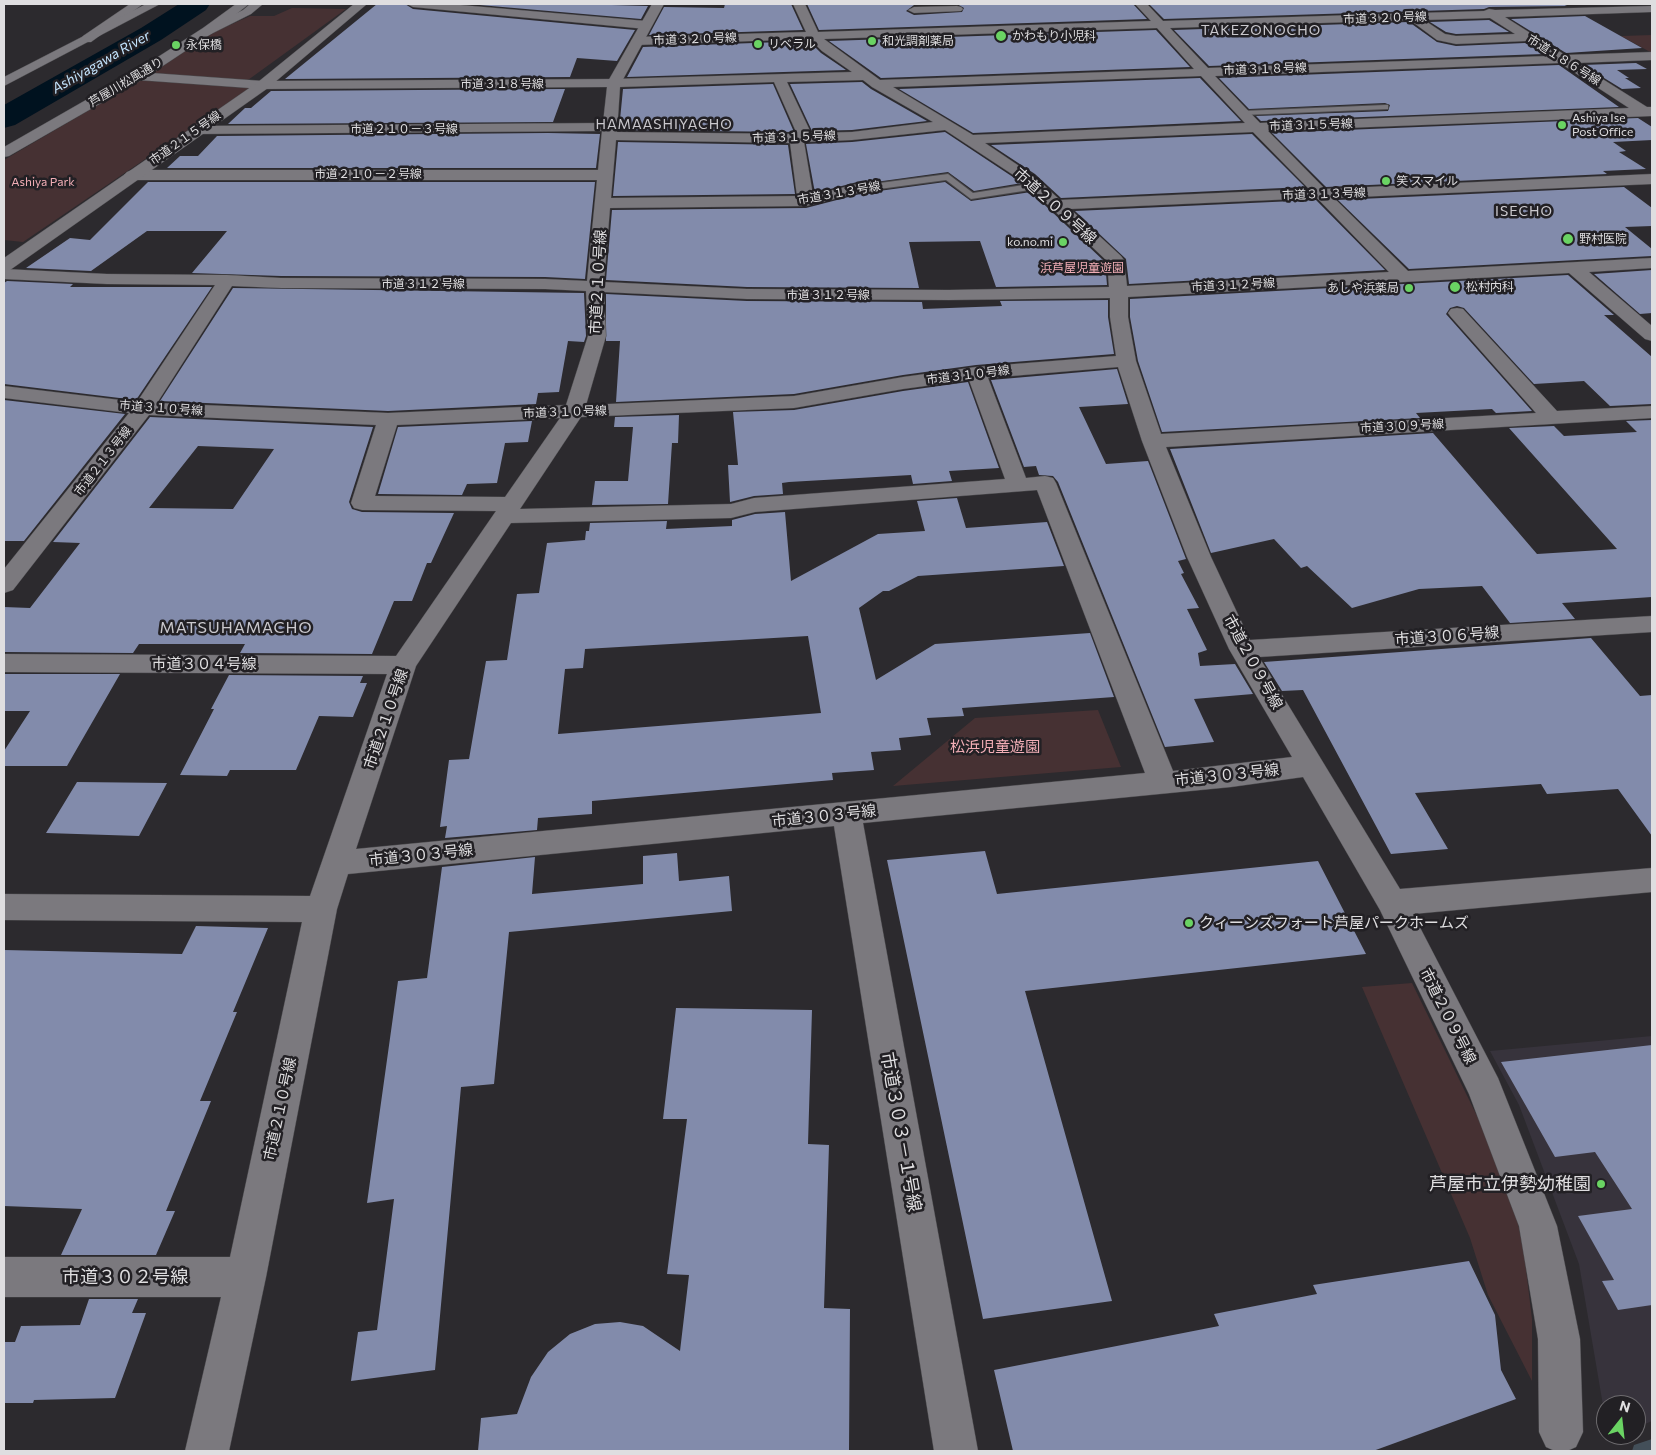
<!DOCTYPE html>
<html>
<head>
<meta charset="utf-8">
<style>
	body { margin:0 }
	#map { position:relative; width:1656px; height:1455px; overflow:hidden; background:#2c2a2e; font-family:Commissioner,sans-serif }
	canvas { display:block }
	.frame { position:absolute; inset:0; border:5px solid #dfdee0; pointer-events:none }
	.north { position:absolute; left:1596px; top:1395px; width:50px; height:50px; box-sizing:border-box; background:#222024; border:1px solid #6e6c6f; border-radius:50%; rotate:16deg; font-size:14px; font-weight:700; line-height:20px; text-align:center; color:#dfdee0 }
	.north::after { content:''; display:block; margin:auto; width:18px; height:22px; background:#6ad363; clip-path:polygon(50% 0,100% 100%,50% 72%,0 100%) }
</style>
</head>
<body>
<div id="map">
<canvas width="1656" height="1455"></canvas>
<div class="frame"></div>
<div class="north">N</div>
</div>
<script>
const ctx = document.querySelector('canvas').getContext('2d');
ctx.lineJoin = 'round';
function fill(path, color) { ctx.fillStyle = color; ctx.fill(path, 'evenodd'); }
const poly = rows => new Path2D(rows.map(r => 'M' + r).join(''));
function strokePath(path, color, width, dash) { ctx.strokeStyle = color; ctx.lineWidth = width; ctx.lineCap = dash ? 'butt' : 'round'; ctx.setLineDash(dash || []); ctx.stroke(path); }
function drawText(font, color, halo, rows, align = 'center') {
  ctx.font = font + ' Commissioner,"Noto Sans JP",sans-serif'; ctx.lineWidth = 5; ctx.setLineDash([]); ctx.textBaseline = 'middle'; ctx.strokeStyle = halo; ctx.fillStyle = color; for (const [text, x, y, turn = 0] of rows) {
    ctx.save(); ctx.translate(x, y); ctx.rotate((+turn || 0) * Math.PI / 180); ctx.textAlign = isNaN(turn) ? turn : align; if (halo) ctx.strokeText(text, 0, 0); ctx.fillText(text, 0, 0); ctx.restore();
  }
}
const built = poly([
	[1652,1036,1652,1421,1636,1428,1636,1405,1606,1405,1606,1423,1579,1264,1519,1105,1490,1051]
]);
const green = poly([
	[292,8,346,9,248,80,150,74,212,33,250,16,274,16],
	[1652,35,1652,53,1621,36],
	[142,79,253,86,23,242,4,240,4,160],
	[1098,710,1121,767,893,786,975,718],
	[1412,983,1498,1159,1515,1208,1524,1253,1532,1319,1532,1381,1488,1295,1470,1238,1362,987]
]);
const stream = poly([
	[1652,1439,1652,1451,1632,1451,1634,1445,1652,1439]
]);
const river = poly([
	[179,4,210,4,206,10,161,40,15,125,4,128,4,105,141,28,179,4]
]);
const building = poly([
	[377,4,405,4,413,9,635,30,617,61,577,58,570,77,285,79],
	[468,4,576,4,648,6,641,19],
	[725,4,791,4,803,30,649,35,664,7,724,8],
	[807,4,1133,4,1147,19,819,30],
	[957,4,964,8,962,12,914,15,906,11,914,5],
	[1149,4,1562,4,1567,6,1489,7,1484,9,1164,19],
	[1585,16,1642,48,1566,53,1511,19],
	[1489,20,1509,32,1456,34,1446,32,1430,22],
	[1409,22,1437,42,1456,46,1525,43,1543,54,1209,66,1174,30],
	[1156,30,1190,67,881,78,829,41],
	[809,41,821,53,846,70,627,77,643,47],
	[1636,63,1647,69,1617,70,1629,78,1625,78,1641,88,1622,89,1583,65],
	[1559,65,1619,107,1261,121,1256,116,1388,111,1390,105,1385,103,1249,109,1219,78],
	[1200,78,1241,121,973,133,899,89],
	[862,82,871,89,927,121,852,130,812,131,790,84],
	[773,84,794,132,619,130,623,89],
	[565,89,553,122,228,124,245,108,251,108,271,91],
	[1638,118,1652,127,1652,140,1613,142,1626,151,1619,152,1646,169,1603,171,1607,174,1326,187,1272,133],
	[945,132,1022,183,974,191,948,172,861,184,857,182,815,193,806,144,852,142],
	[548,133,600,134,596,168,167,168,180,156,198,156,217,136],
	[1252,134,1305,187,1061,198,1035,174,991,145],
	[618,142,788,145,795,194,613,196],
	[148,182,595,182,585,279,545,277,281,276,192,273,227,231,147,231,91,271,26,268,70,238,90,240],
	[945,182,971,201,1031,192,1105,262,1107,285,996,287,980,241,909,242,919,288,747,287,606,280,612,210,806,208,864,193],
	[1624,187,1652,208,1652,226,1625,227,1652,249,1652,256,1409,269,1338,200],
	[1316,200,1385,270,1129,284,1126,259,1075,211],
	[1652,270,1652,313,1640,314,1594,274],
	[1568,275,1614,315,1604,315,1652,357,1652,404,1610,406,1584,381,1534,384,1464,308,1457,306,1450,308,1446,314,1532,411,1496,413,1492,409,1416,413,1420,418,1162,432,1138,361,1130,317,1130,299],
	[7,281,73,284,70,287,212,287,136,400,4,384,4,283],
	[233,288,584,293,586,336,584,342,568,341,559,392,538,393,536,404,388,411,160,401],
	[606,294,747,301,922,302,923,309,1002,306,1000,301,1108,300,1108,317,1114,354,976,365,903,375,794,394,616,402,620,341,606,341],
	[1117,369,1128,404,1079,407,1106,464,1148,461,1186,559,1178,561,1184,573,1181,574,1199,608,1187,609,1207,650,1198,653,1200,666,1235,664,1253,694,1194,699,1214,742,1165,747,1058,482,1053,476,1039,475,1036,466,1024,467,991,380],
	[968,382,999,468,949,471,952,481,913,484,911,475,789,482,782,483,783,494,754,496,730,502,728,465,738,465,733,412,794,410,903,391],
	[4,400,125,414,24,541,4,541],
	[679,415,678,443,672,443,668,504,592,505,595,481,628,481,633,427,614,427,615,417],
	[150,417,373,427,349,502,352,509,362,512,454,513,431,563,427,563,412,601,394,601,372,654,240,653,245,644,139,644,133,653,4,652,4,607,30,608,80,543,53,542],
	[198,446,274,449,233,509,149,508],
	[1652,420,1652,597,1562,603,1575,619,1510,623,1482,586,1419,589,1352,608,1307,566,1301,568,1274,539,1211,553,1170,449,1433,433,1537,554,1617,549,1509,428,1554,426,1564,436,1637,432,1626,421],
	[532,421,528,442,505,443,497,483,467,484,462,495,378,494,398,427],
	[957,498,966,528,1047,522,1064,566,918,576,889,591,883,591,859,608,876,680,935,644,1090,633,1114,697,962,708,964,716,927,718,931,735,899,738,901,750,871,752,874,770,832,773,833,780,592,801,592,814,538,818,537,830,445,838,447,826,440,827,449,760,469,759,486,661,507,660,517,594,539,593,547,543,585,540,586,531,589,531,590,523,667,521,666,529,732,526,732,520,755,514,785,512,791,581,878,534,925,531,917,501],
	[808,636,821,713,558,734,565,669,583,668,585,649],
	[1591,638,1640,696,1652,695,1652,836,1618,789,1547,794,1541,784,1415,793,1448,849,1391,854,1303,690,1282,691,1264,662],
	[4,674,120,674,67,766,4,766,4,751,30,711,4,711],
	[229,675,363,676,360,683,367,683,353,717,319,716,296,770,230,770,227,776,180,775,214,709,211,709],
	[77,782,167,783,139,836,46,833],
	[985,851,997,894,1318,861,1366,954,1025,991,1112,1301,983,1319,887,860],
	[677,853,679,881,729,876,732,911,509,932,494,1084,461,1087,435,1370,351,1381,358,1332,377,1330,394,1199,367,1203,398,981,427,978,442,867,535,857,532,894,643,884,643,856],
	[196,926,268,928,233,1012,237,1012,200,1101,211,1101,166,1211,175,1211,156,1255,61,1255,82,1209,4,1206,4,950,182,954],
	[676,1008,812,1010,808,1144,829,1145,824,1308,850,1309,849,1451,478,1451,481,1418,517,1414,531,1377,548,1352,570,1334,595,1324,620,1322,643,1326,680,1351,689,1275,667,1274,687,1119,663,1119],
	[1652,1045,1652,1305,1618,1310,1602,1281,1614,1280,1578,1216,1632,1209,1595,1152,1555,1157,1501,1062],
	[1469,1261,1495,1315,1501,1370,1516,1399,1373,1451,1013,1451,994,1370,1219,1326,1214,1314,1317,1294,1313,1285],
	[89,1299,138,1299,132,1313,146,1313,115,1398,34,1400,33,1403,4,1403,4,1342,15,1342,21,1326,80,1325]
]);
const lane = poly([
	[1385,105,1388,105,1388,109,1243,115,1239,113,1243,111,1385,105],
	[948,174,973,193,1036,183,1041,186,1036,189,971,199,946,180,857,192,852,189,857,186,948,174]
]);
const street = poly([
	[130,4,143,4,91,42,83,42,81,39,83,36,130,4],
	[250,4,263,4,251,14,211,34,207,35,201,31,243,10,250,4],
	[407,4,449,4,646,21,652,25,646,29,413,7,407,4],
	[793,4,805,4,818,32,1151,21,1135,4,1147,4,1163,21,1484,11,1489,9,1495,10,1652,6,1652,12,1505,17,1565,55,1652,52,1652,60,1577,63,1647,107,1652,107,1652,116,1268,131,1325,189,1652,174,1652,184,1334,198,1408,271,1652,258,1652,268,1589,272,1652,326,1652,341,1645,339,1569,273,1128,297,1128,317,1136,361,1161,434,1536,413,1451,317,1448,313,1451,309,1457,308,1463,309,1557,411,1652,406,1652,418,1166,447,1211,557,1250,640,1652,616,1652,632,1259,657,1400,889,1652,868,1652,892,1413,914,1498,1078,1557,1226,1580,1339,1583,1432,1576,1447,1567,1451,1555,1451,1546,1447,1539,1432,1538,1339,1519,1226,1469,1094,1380,910,1303,777,1231,787,863,823,978,1451,934,1451,834,826,348,874,337,909,266,1277,229,1451,185,1451,221,1297,4,1297,4,1257,230,1257,302,922,4,920,4,894,310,896,387,674,4,672,4,654,396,656,496,511,362,510,354,508,351,503,376,425,149,415,13,590,4,593,4,569,129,413,4,398,4,386,137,402,215,285,107,284,4,279,4,269,107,274,227,275,281,278,545,279,587,281,597,180,132,180,127,178,124,175,127,172,132,170,598,170,602,131,197,134,192,133,190,130,192,127,197,126,603,123,607,87,263,89,138,80,131,76,138,72,263,81,614,79,852,72,822,51,810,39,637,45,631,41,637,37,806,32,793,4],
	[1490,18,1515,34,1456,36,1445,34,1424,20,1490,18],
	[1410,20,1437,40,1456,44,1526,41,1549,56,1208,68,1170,28,1410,20],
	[1157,28,1194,69,880,80,824,39,1157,28],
	[1560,63,1629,108,1260,123,1215,76,1560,63],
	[1201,76,1245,123,973,135,893,87,1201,76],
	[863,80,872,87,933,122,852,132,811,133,787,82,863,80],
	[774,82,797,134,617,132,620,87,774,82],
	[945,130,1024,182,1107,261,1109,287,949,290,747,289,604,282,610,208,806,206,862,192,865,189,862,186,857,184,813,195,804,142,852,140,945,130],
	[1253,132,1309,189,1060,200,1034,176,985,143,1253,132],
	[616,140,790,143,797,196,611,198,616,140],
	[1317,198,1389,272,1127,286,1124,260,1121,256,1070,209,1317,198],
	[232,286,281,288,545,289,586,291,588,336,566,405,388,413,157,403,232,286],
	[604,292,747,299,949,300,1110,298,1110,317,1116,356,976,367,903,377,794,396,586,405,606,336,604,292],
	[1118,367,1142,441,1187,557,1229,649,1292,757,1173,771,1056,483,1053,478,1045,476,1026,478,988,378,1118,367],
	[969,380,1005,479,754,498,731,504,520,509,581,417,794,408,903,389,969,380],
	[560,418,505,497,375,496,397,425,560,418],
	[1037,490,1145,773,356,849,416,666,511,523,731,518,755,512,1037,490],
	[957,6,961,7,963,9,961,11,914,13,908,10,914,7,957,6]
]);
const secondary = poly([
	[146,4,160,4,4,86,4,77,146,4],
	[236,4,249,4,211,34,143,79,9,156,4,157,4,147,133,73,203,28,236,4],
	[354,4,367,4,268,88,10,270,4,271,4,258,258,82,354,4],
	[652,4,664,4,621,83,619,86,609,86,607,83,652,4]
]);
const markers = [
	[1001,36,6,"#6ad363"],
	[872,41,5,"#6ad363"],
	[758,44,5,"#6ad363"],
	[176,45,5,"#6ad363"],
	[1562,125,5,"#6ad363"],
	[1386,181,5,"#6ad363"],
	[1568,239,6,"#6ad363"],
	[1063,242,5,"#6ad363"],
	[1455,287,6,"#6ad363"],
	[1409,288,5,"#6ad363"],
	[1189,923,5,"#6ad363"],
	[1601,1184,5,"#6ad363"]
];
const farStreetnames = [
	["市道３２０号線",1385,18,-2],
	["市道３２０号線",695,39,-2],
	["市道１８６号線",1564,60,32],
	["市道３１８号線",1265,69,-2],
	["芦屋川松風通り",126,82,-31],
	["市道３１８号線",502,84],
	["市道３１５号線",1311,125,-2],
	["市道２１０－３号線",404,129],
	["市道３１５号線",794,137,-2],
	["市道２１５号線",185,138,-35],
	["市道２１０－２号線",368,174],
	["市道３１３号線",839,193,-10],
	["市道３１３号線",1324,194,-2],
	["市道３１２号線",423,284],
	["市道３１２号線",1233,285,-3],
	["市道３１２号線",828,295],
	["市道３１０号線",968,375,-7],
	["市道３１０号線",161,408,4],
	["市道３１０号線",565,412,-2],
	["市道３０９号線",1402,426,-3],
	["市道２１３号線",103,461,-52]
];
const farPoinames = [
	["かわもり小児科",1012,36],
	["和光調剤薬局",882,41],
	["リベラル",768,44],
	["永保橋",186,45],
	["Ashiya Ise",1572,118],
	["Post Office",1572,132],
	["笑 スマイル",1396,181],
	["野村医院",1579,239],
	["ko.no.mi",1053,242,"right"],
	["松村内科",1466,287],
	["あしや浜薬局",1399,288,"right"]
];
const farParknames = [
	["Ashiya Park",43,182],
	["浜芦屋児童遊園",1082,268]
];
const farNeighbourhoodnames = [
	["TAKEZONOCHO",1261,30],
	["HAMAASHIYACHO",664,124],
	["ISECHO",1524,211]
];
const farWaternames = [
	["Ashiyagawa River",101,62,-30]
];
const streetNames = [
	["市道２０９号線",1055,206,42],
	["市道２１０号線",598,282,-87],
	["市道３０６号線",1447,636,-4],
	["市道２０９号線",1253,662,61],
	["市道３０４号線",204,664],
	["市道２１０号線",386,719,-71],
	["市道３０３号線",1227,775,-6],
	["市道３０３号線",824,816,-6],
	["市道３０３号線",421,855,-6],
	["市道２０９号線",1448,1016,63],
	["市道２１０号線",280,1109,-78]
];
const parkNames = [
	["松浜児童遊園",995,747]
];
const poiNames = [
	["クィーンズフォート芦屋パークホームズ",1199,923]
];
const neighbourhoodNames = [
	["MATSUHAMACHO",236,628]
];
const nearStreetnames = [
	["市道３０３－１号線",901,1132,80],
	["市道３０２号線",125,1277]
];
const nearPoinames = [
	["芦屋市立伊勢幼稚園",1591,1184]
];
fill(built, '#37333c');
fill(green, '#463133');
fill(stream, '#434f59');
fill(river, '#00121f');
fill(building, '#828bab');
strokePath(lane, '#49484b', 2);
strokePath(street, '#49484b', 1);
strokePath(secondary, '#49484b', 1);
fill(lane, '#7b797e');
fill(street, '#7b797e');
fill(secondary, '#7b797e');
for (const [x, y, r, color] of markers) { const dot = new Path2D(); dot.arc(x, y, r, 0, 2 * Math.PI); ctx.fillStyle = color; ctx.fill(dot); strokePath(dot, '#222024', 2); }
drawText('12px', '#dfdee0', '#222024', farStreetnames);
drawText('12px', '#dfdee0', '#222024', farPoinames, 'left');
drawText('12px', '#f2aeb6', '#222024', farParknames);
ctx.letterSpacing = '1px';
drawText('14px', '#cac8cd', '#222024', farNeighbourhoodnames);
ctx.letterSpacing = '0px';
drawText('italic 14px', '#c4e4fd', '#222024', farWaternames);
drawText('15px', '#dfdee0', '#222024', streetNames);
drawText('15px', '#f2aeb6', '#222024', parkNames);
drawText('15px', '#dfdee0', '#222024', poiNames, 'left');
ctx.letterSpacing = '1px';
drawText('16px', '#cac8cd', '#222024', neighbourhoodNames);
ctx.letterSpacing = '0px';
drawText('18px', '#dfdee0', '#222024', nearStreetnames);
drawText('18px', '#dfdee0', '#222024', nearPoinames, 'right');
</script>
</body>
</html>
